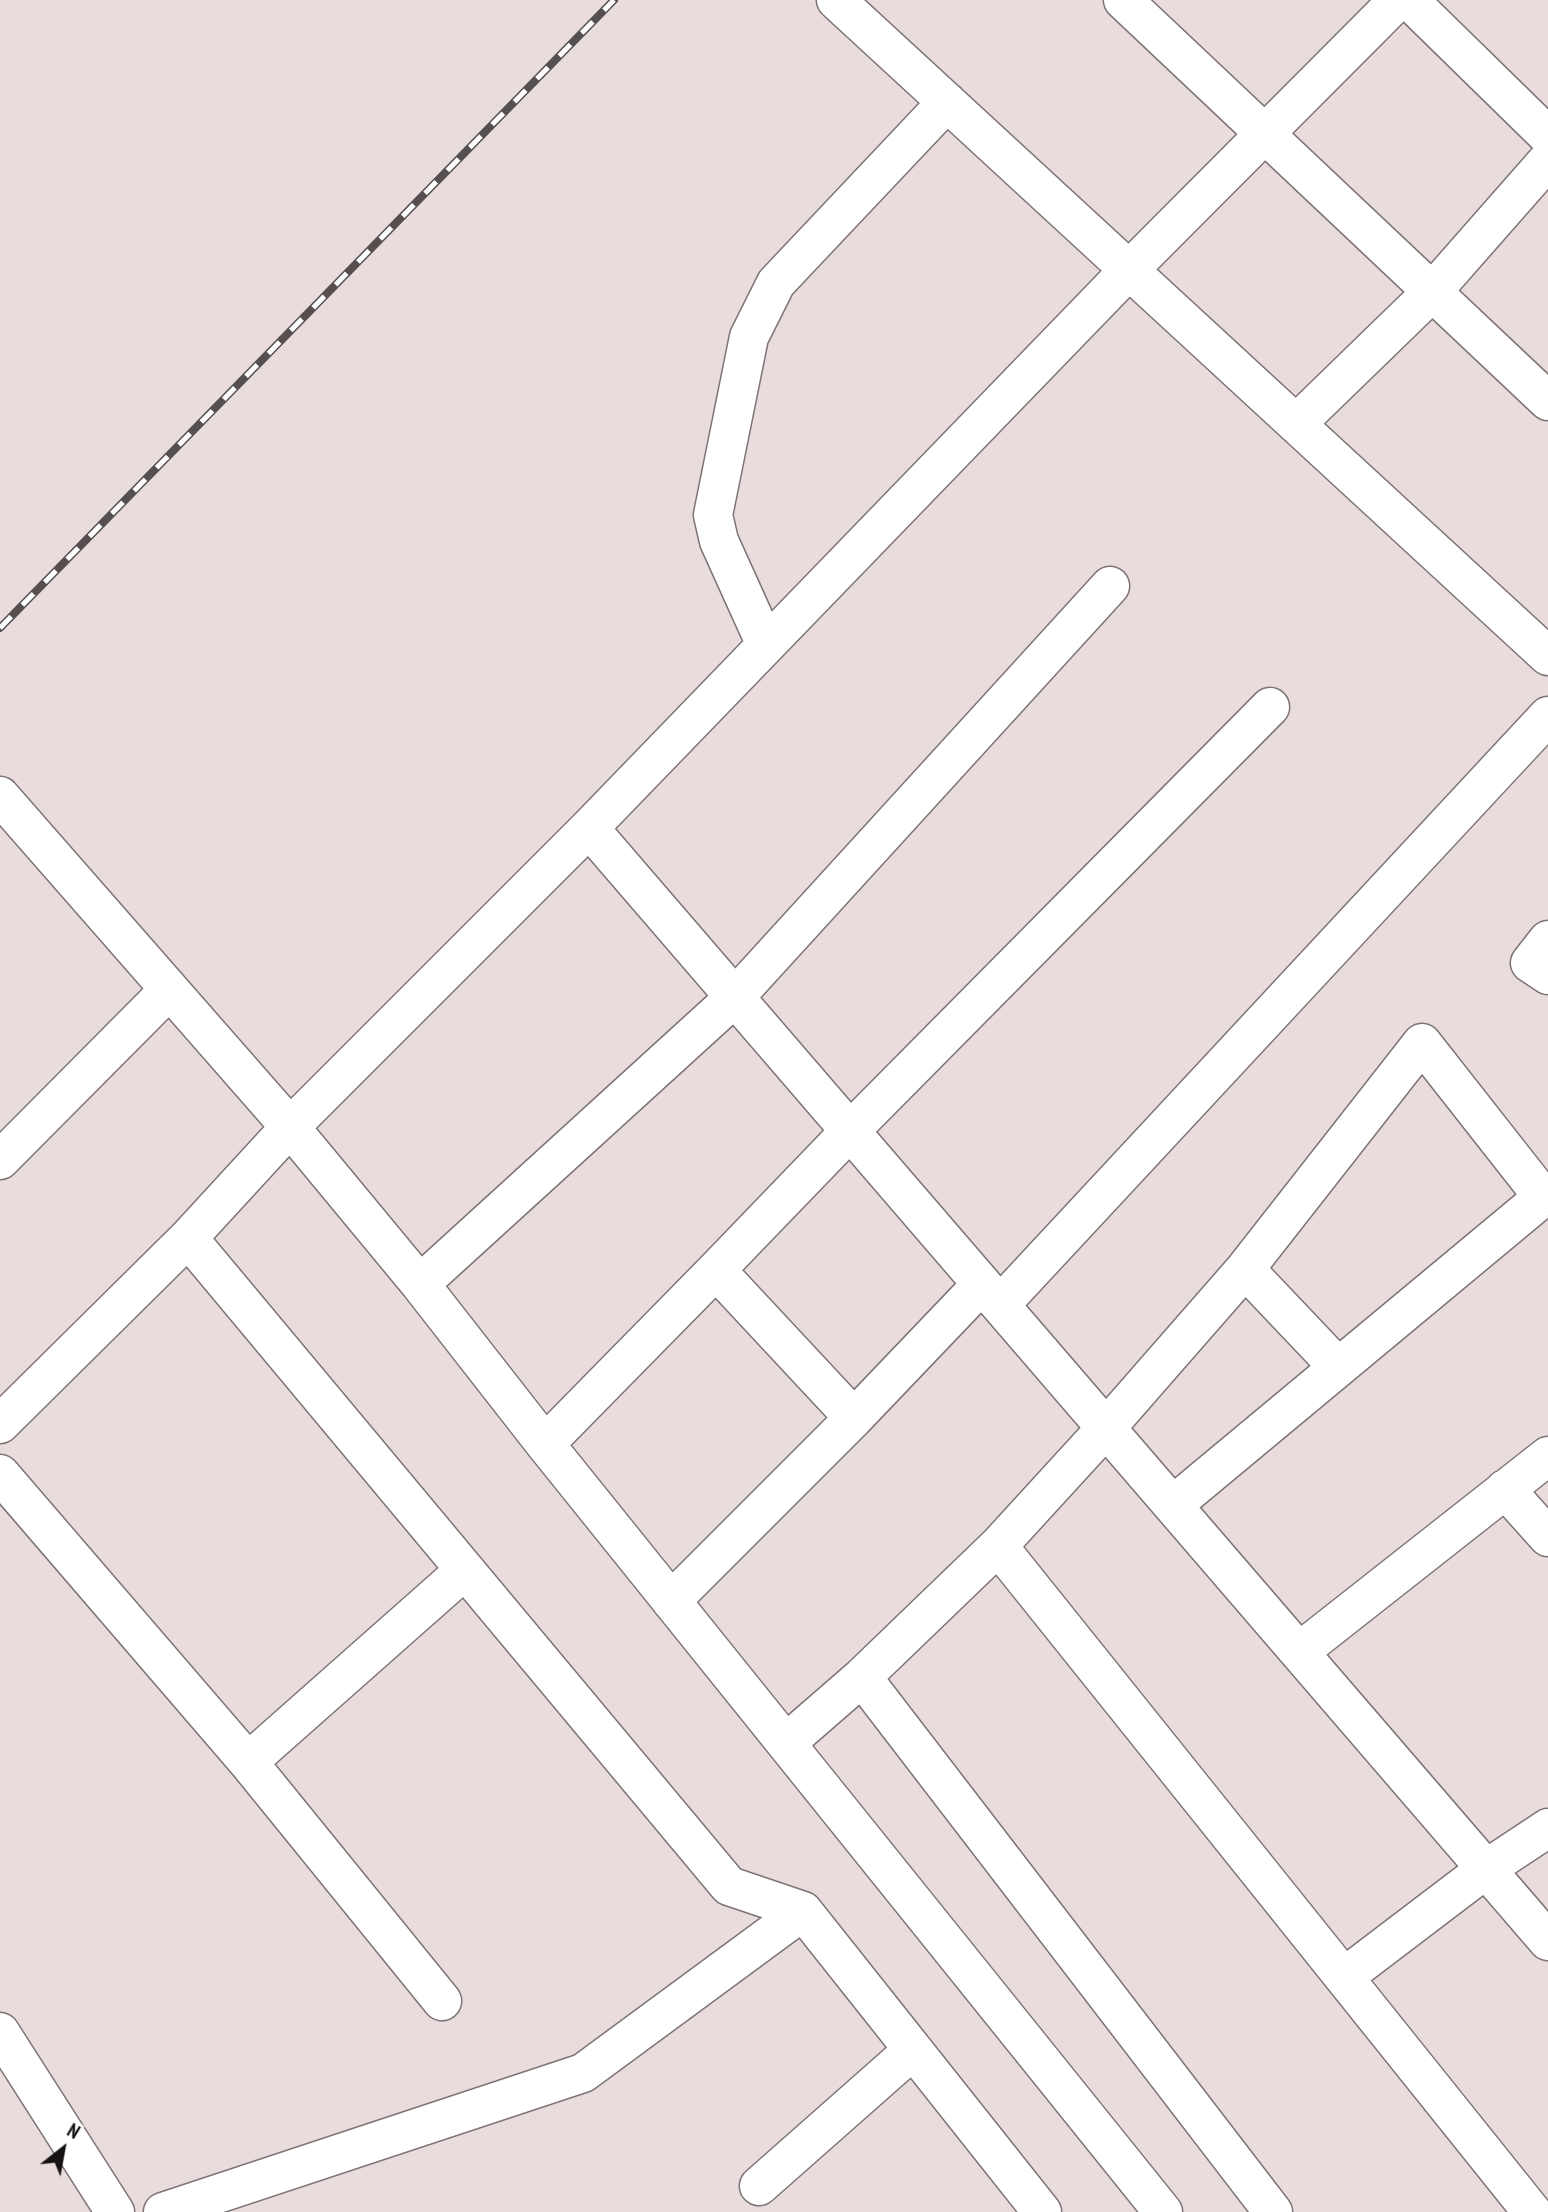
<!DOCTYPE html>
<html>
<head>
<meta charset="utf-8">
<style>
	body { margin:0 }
	#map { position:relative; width:1548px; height:2212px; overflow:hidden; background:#e8dcdd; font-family:"PT Sans Narrow",sans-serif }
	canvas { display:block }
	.north { position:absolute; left:28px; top:2114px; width:70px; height:70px; -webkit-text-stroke:5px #fff; paint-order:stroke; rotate:31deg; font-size:19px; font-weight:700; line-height:28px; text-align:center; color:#161213 }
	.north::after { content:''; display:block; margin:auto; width:24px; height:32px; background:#161213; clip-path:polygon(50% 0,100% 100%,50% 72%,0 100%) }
</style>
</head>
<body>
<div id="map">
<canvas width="1548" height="2212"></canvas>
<div class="north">N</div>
</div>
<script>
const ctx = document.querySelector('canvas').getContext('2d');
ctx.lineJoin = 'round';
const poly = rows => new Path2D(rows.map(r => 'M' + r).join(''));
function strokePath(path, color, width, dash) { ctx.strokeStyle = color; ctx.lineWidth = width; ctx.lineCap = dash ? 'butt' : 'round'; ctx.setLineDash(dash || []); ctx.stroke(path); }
const minor = poly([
	[836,0,1548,656],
	[1123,0,1548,401],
	[1409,0,1548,136],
	[1296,424,1432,292,1548,160],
	[766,645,719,541,713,515,749,337,776,283,947,102],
	[0,796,290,1127,420,1284,545,1444,1163,2212],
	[589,828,1548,1941],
	[1548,940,1530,963,1548,975],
	[0,1160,169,990],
	[188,1238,729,1886,803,1911,1042,2212],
	[1245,1269,1338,1367],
	[716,1270,854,1418],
	[420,1284,735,997,1110,586],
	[1000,1305,1548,716],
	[0,1424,188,1238,290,1127,589,828,1129,270,1398,0],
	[545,1444,716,1270,850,1131,1270,707],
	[0,1474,248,1762,442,2001],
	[1505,1489,1548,1537],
	[1173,1505,1548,1193],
	[998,1546,1532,2212],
	[671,1601,854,1418,982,1284],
	[1299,1652,1548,1456],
	[862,1677,1273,2212],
	[786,1743,862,1677,998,1546,1106,1428,1245,1269,1422,1043,1543,1197],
	[248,1762,465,1570],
	[1344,1977,1486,1869,1548,1828],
	[0,2032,115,2212],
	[759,2186,913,2050],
	[163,2212,583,2073,803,1911]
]);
const rail = poly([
	[0,628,614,0]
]);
strokePath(minor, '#7e7375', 41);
strokePath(minor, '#fff', 38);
strokePath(rail, '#554f50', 8);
strokePath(rail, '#fff', 5, [16]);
</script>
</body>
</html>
